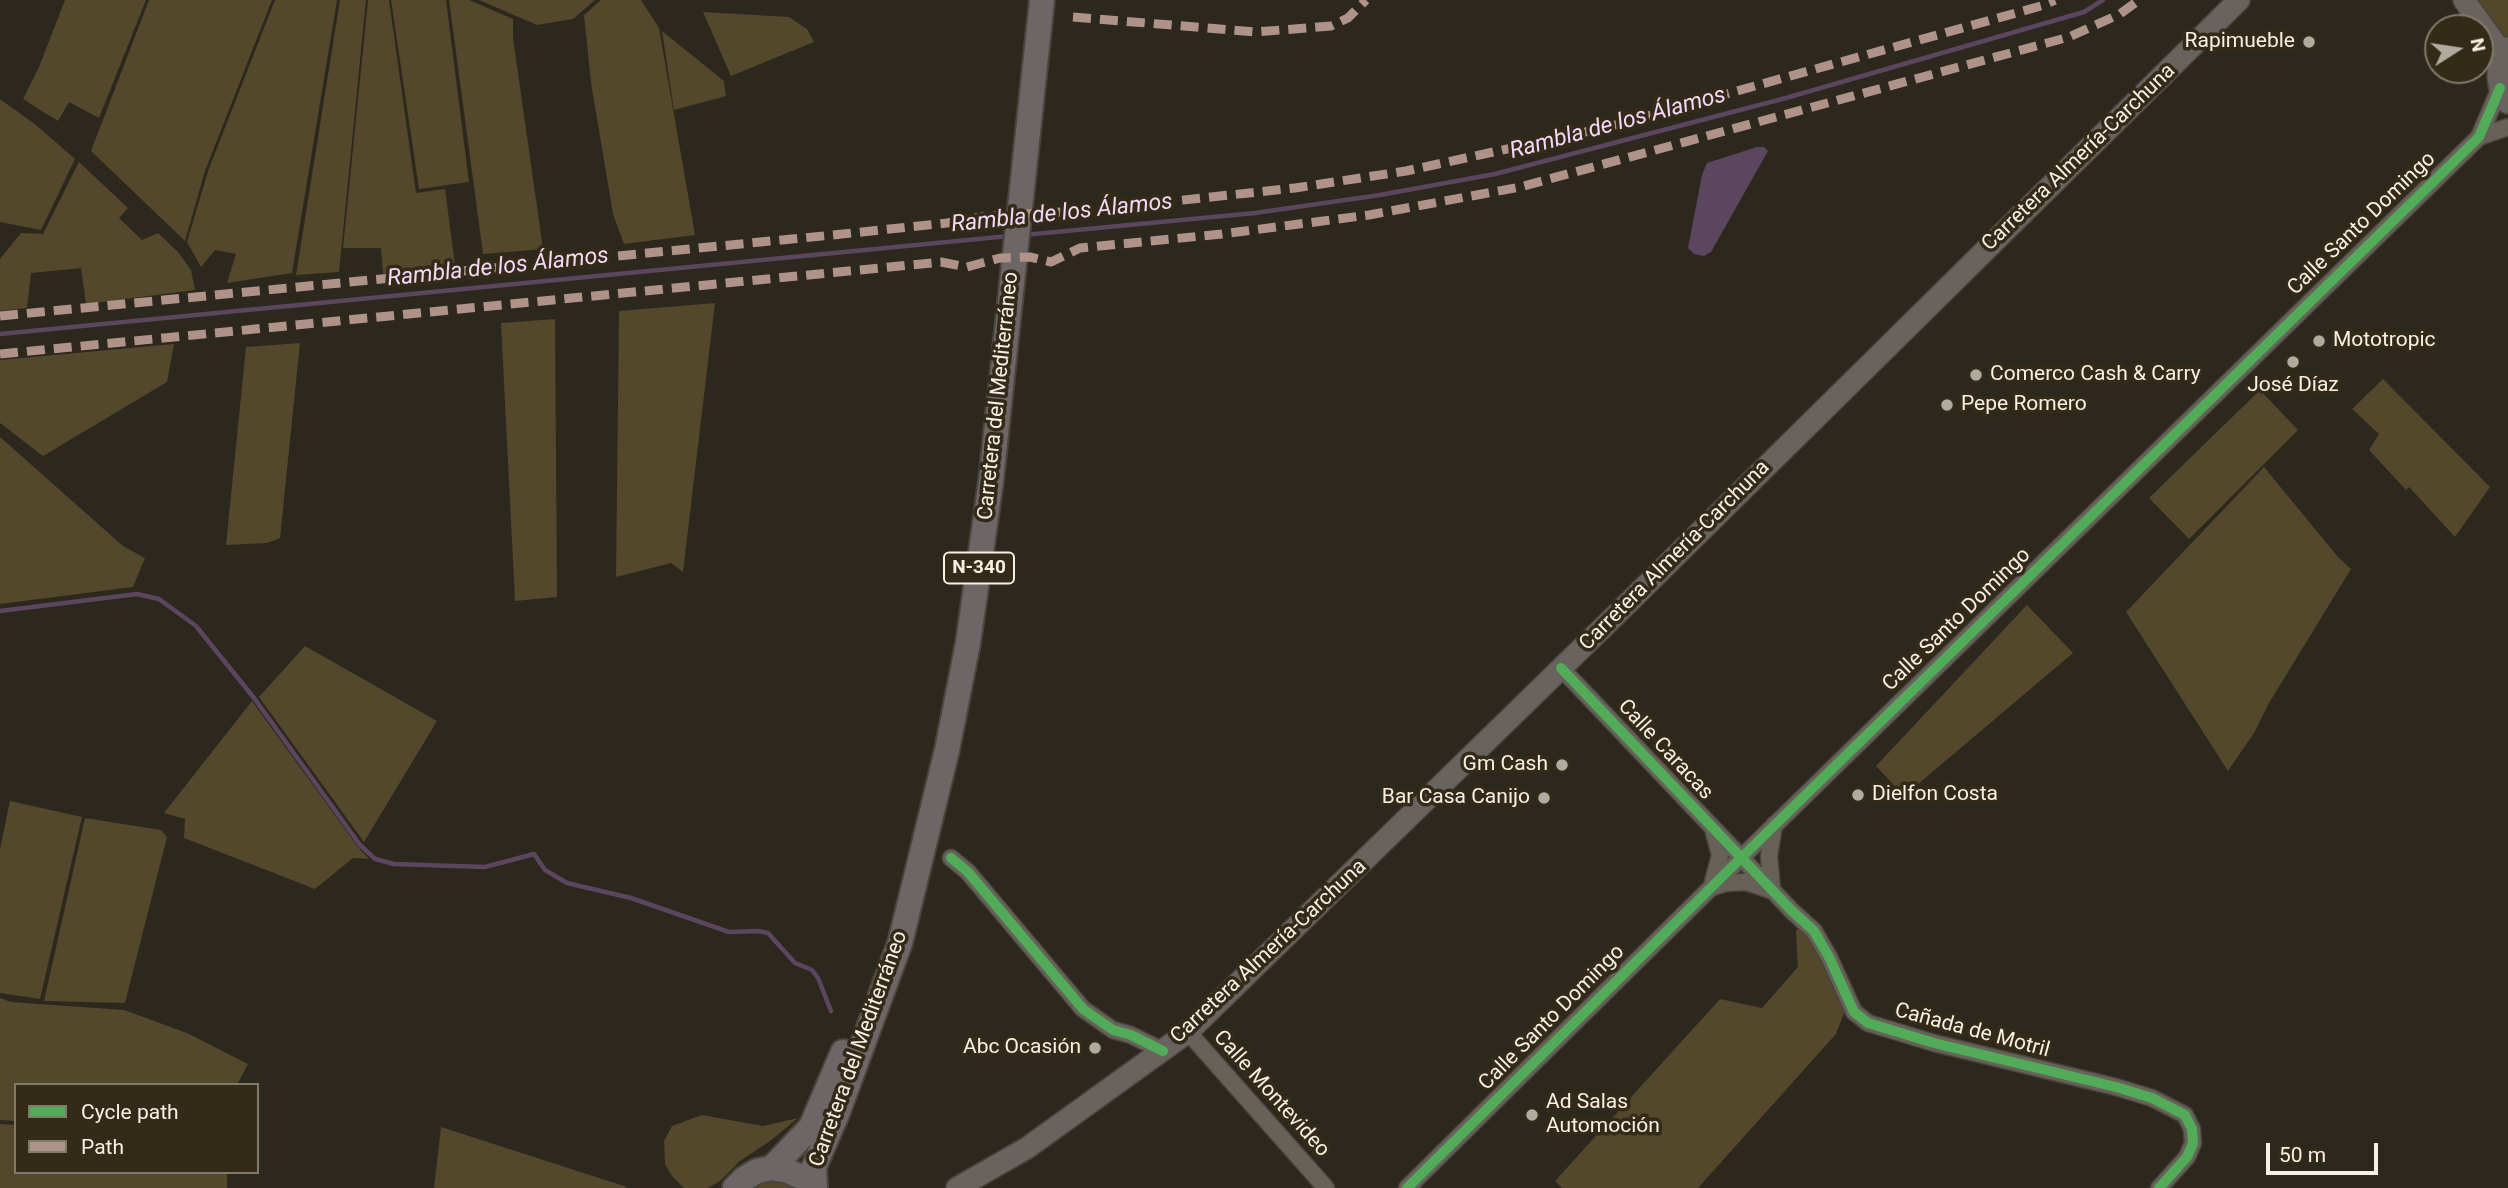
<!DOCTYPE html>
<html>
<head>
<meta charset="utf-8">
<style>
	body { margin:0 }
	#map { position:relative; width:2508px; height:1188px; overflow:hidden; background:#2d281d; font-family:Roboto,sans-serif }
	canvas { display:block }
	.legend { position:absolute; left:14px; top:1083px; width:245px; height:91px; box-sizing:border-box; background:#332a17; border:2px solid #817a69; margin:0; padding:9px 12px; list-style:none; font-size:21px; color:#f7f1e5 }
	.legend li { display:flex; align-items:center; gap:14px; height:35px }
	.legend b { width:35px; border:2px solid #817a69 }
	.north { position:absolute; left:2424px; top:14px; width:70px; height:70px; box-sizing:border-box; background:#332a17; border:2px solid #817a69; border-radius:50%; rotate:78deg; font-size:19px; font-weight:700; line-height:28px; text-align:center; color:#f7f1e5 }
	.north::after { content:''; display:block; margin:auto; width:24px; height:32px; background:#b0ab9f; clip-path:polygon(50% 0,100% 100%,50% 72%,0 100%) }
	.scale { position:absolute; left:2266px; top:1143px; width:112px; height:32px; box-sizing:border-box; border:4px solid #f7f1e5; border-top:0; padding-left:9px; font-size:21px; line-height:24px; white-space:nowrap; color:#f7f1e5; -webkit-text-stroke:5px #332a17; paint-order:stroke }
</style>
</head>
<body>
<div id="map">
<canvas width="2508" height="1188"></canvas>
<ul class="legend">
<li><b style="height:9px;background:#51ab58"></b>Cycle path</li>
<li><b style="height:9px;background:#af9288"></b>Path</li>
</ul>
<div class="north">N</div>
<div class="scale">50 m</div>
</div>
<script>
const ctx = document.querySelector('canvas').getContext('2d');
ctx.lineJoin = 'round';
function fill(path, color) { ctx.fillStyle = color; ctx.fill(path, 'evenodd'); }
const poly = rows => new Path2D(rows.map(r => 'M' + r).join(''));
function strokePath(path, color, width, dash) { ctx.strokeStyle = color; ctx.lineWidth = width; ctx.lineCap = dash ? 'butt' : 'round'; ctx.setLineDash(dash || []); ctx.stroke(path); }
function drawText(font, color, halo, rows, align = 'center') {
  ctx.font = font + ' Roboto,sans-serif'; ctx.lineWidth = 7; ctx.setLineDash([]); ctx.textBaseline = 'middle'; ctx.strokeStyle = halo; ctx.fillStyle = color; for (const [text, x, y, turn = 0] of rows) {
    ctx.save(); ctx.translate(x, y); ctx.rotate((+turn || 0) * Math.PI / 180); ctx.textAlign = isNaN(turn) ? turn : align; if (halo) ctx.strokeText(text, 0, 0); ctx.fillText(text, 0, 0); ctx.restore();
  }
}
const green = poly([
	[65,0,146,0,99,118,69,102,58,121,23,99,39,67],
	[149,0,272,0,205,171,185,241,91,151],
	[275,0,337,0,292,273,227,283,236,254,215,250,201,267,187,242,208,171],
	[340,0,366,0,339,272,296,275],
	[368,0,389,0,416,193,445,189,455,265,383,274,381,248,343,248],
	[391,0,446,0,469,182,419,189],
	[449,0,469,0,513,19,513,38,543,249,483,254],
	[479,0,595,0,573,19,537,25],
	[601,0,641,0,659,28,695,235,624,244,613,214,591,83,584,15],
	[2474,0,2508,0,2508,36,2503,39],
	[703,12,789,17,807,29,814,42,731,76],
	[662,31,724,81,726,96,674,110],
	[0,99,36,125,75,159,41,230,0,222],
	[79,162,128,208,119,218,142,240,158,233,178,252,191,270,195,290,86,304,81,268,31,273,27,308,0,311,0,259,21,233,43,234],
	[715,303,683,572,671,563,616,577,619,311],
	[555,319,557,597,515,601,501,323],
	[300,343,280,538,267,543,226,545,246,347],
	[174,344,167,382,43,456,0,423,0,360],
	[2383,379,2490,487,2455,537,2409,487,2406,490,2369,450,2379,434,2352,409],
	[2260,390,2298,430,2189,539,2149,498],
	[0,437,123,546,145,558,133,587,0,604],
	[2264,467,2338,557,2351,569,2269,703,2254,733,2228,771,2126,612],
	[2027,605,2073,653,1904,796,1876,766],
	[305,646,437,721,364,842,259,697],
	[252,701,358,847,369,859,353,858,315,889,184,838,185,819,164,813],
	[10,801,82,817,40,999,0,993,0,849],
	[85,818,161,830,167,837,125,1003,44,1001],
	[1801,926,1815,944,1841,995,1844,1013,1836,1034,1698,1188,1562,1188,1555,1181,1720,999,1762,1008,1798,967,1796,931],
	[0,998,11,1002,124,1010,187,1033,248,1064,237,1085,16,1085,16,1121,0,1120],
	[702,1115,763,1126,798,1118,770,1141,740,1161,720,1181,708,1188,684,1188,672,1176,665,1164,664,1141,672,1126],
	[0,1124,16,1125,16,1172,227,1172,227,1188,0,1188],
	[441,1127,624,1186,627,1188,434,1188],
	[776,1179,799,1188,751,1188,765,1180]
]);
const water = poly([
	[1757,147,1764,147,1768,151,1711,252,1704,256,1694,254,1688,248,1702,175,1707,163]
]);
const stream = poly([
	[1024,235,1255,213,1380,195,1495,174,1786,98,2084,12,2103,0],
	[0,334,1009,236],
	[0,611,137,594,159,599,196,626,254,698,360,845,375,859,394,864,485,867,534,854,545,870,567,883,631,898,729,932,758,931,768,933,795,963,812,970,818,978,831,1011]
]);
const minor = poly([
	[2479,137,2508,127],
	[1561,668,1792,911,1814,931,1829,957,1854,1012,1868,1023,1934,1043,2116,1087,2152,1098,2185,1115,2192,1129,2193,1143,2187,1157,2159,1188],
	[951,858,968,872,1083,1009,1113,1030,1131,1035,1163,1051],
	[1713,882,1720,855,1714,833],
	[1713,887,1726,883,1746,882,1770,890],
	[1772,890,1769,856,1774,825],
	[1188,1032,1326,1188],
	[1407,1188,1741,858,2479,137,2500,88]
]);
const major = poly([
	[2464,0,2503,54],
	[2508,48,2499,65,2498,77,2500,88,2508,103],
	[957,1188,1027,1148,1188,1032,1624,607,2239,0]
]);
const highway = poly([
	[772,1168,811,1127,843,1052],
	[735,1188,744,1179,757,1171,772,1168,788,1171,803,1178,813,1188],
	[815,1188,814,1167,837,1114,900,943,947,750,968,643,991,481,1042,0]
]);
const quiet = poly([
	[1073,17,1256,32,1331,26,1348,18,1366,0],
	[0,316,833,235,947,223,988,216,1081,211,1295,188,1406,171,1608,127,2041,6,2055,0],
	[0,354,941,262,967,267,1000,258,1030,257,1051,262,1080,248,1222,234,1369,215,1520,187,2069,37,2120,14,2139,0]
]);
const cycleway = poly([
	[1561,668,1792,911,1814,931,1829,957,1854,1012,1868,1023,1934,1043,2116,1087,2152,1098,2185,1115,2192,1129,2193,1143,2187,1157,2159,1188],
	[951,858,968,872,1083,1009,1113,1030,1131,1035,1163,1051],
	[1407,1188,1741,858,2479,137,2500,88]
]);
const markers = [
	[2309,42,7,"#b0ab9f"],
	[2319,341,7,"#b0ab9f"],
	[2293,362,7,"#b0ab9f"],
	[1976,375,7,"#b0ab9f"],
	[1947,405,7,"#b0ab9f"],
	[1562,765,7,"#b0ab9f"],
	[1858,795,7,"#b0ab9f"],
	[1544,798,7,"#b0ab9f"],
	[1095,1048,7,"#b0ab9f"],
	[1532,1115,7,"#b0ab9f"]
];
const shields = [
	[979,568,70]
];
const shieldNames = [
	["N-340",979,568]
];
const poiNames = [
	["Rapimueble",2295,42,"right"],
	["Mototropic",2333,341],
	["Comerco Cash & Carry",1990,375],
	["José Díaz",2293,386,"center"],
	["Pepe Romero",1961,405],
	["Gm Cash",1548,765,"right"],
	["Dielfon Costa",1872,795],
	["Bar Casa Canijo",1530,798,"right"],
	["Abc Ocasión",1081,1048,"right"],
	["Ad Salas",1546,1103],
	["Automoción",1546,1127]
];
const streetNames = [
	["Carretera Almería-Carchuna",2079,158,-44],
	["Calle Santo Domingo",2362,224,-44],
	["Carretera del Mediterráneo",999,396,-84],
	["Carretera Almería-Carchuna",1675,556,-45],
	["Calle Santo Domingo",1957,620,-44],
	["Calle Caracas",1665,750,47],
	["Carretera Almería-Carchuna",1269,952,-43],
	["Calle Santo Domingo",1552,1018,-45],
	["Cañada de Motril",1972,1031,15],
	["Carretera del Mediterráneo",859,1049,-70],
	["Calle Montevideo",1271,1094,48]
];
const waterNames = [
	["Rambla de los Álamos",1618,124,-15],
	["Rambla de los Álamos",1062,214,-6],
	["Rambla de los Álamos",498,268,-6]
];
fill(green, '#53472c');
fill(water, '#5c455f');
strokePath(stream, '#5c455f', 4.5);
strokePath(minor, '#49453d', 19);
strokePath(major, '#49453d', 24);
strokePath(highway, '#49453d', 28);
strokePath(minor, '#66625a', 16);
strokePath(major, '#696360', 21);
strokePath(highway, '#6e6567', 24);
strokePath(quiet, '#af9288', 9, [18, 9]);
strokePath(cycleway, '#51ab58', 10);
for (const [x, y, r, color] of markers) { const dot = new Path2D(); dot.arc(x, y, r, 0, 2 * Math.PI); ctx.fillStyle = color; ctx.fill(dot); strokePath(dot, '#332a17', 2.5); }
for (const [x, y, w] of shields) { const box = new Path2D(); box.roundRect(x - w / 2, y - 15.5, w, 31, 5); ctx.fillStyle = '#332a17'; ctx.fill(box); strokePath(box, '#f7f1e5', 2); }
drawText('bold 19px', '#f7f1e5', null, shieldNames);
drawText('21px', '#f7f1e5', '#332a17', poiNames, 'left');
drawText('21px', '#f7f1e5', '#332a17', streetNames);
drawText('italic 23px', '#f3d8f8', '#332a17', waterNames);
</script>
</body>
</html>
